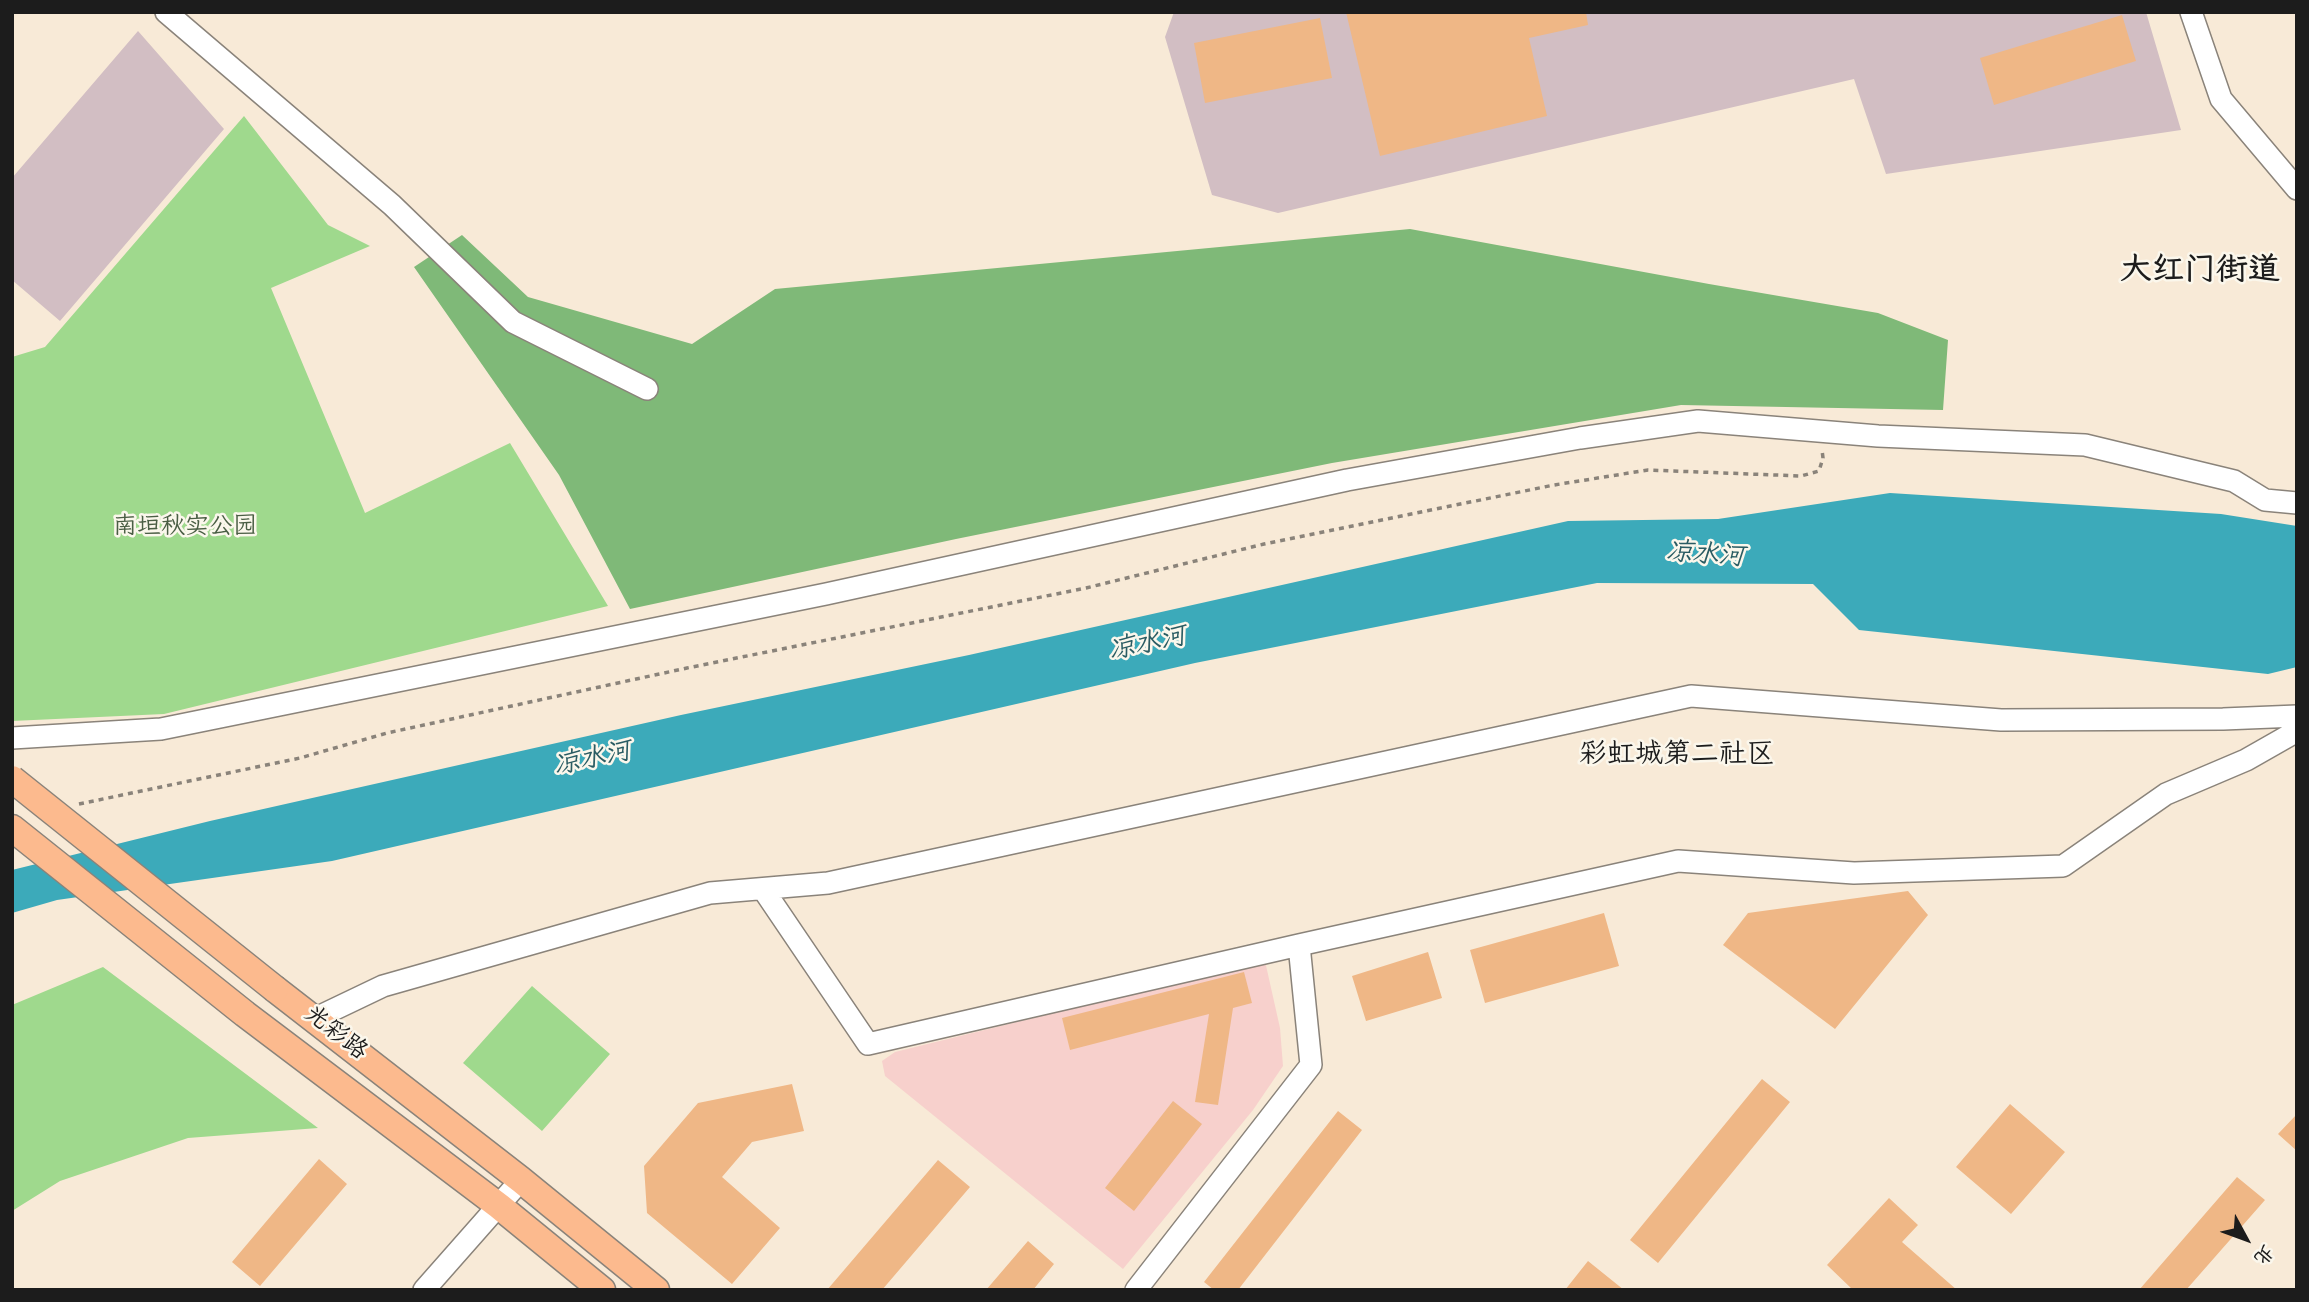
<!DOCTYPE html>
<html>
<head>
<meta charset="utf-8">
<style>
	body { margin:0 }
	#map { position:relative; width:2309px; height:1302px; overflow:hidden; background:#f8ead7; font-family:Dekko,"LXGW WenKai TC",sans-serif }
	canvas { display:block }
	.frame { position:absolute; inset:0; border:14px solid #1c1c1c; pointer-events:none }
	.north { position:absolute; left:2211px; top:1204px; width:70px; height:70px; -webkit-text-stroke:5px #fbf7ec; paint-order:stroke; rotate:131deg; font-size:19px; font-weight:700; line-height:28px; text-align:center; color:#1c1c1c }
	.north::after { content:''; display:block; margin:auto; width:24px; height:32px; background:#1c1c1c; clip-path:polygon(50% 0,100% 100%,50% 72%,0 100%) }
</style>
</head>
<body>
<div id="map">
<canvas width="2309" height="1302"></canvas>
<div class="frame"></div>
<div class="north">北</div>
</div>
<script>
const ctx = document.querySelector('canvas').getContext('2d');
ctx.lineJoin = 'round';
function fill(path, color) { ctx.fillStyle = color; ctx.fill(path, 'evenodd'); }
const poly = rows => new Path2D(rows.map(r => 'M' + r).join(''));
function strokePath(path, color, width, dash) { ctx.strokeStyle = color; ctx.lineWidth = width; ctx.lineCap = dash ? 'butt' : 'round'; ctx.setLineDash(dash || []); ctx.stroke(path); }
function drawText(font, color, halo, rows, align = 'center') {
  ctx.font = font + ' Dekko,"LXGW WenKai TC",sans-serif'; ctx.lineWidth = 5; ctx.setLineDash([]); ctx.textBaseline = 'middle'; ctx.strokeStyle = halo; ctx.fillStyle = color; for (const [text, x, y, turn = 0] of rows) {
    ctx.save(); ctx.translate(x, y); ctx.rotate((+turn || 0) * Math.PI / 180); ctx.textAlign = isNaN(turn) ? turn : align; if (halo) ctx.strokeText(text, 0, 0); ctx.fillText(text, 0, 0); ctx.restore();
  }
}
const built = poly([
	[1265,961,1280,1028,1283,1066,1253,1110,1123,1269,885,1076,882,1061,895,1052]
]);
const industrial = poly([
	[1174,12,2146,12,2181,130,1886,174,1854,79,1278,213,1212,195,1165,37],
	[138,31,224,129,60,321,12,280,12,178]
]);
const green = poly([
	[244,116,328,225,370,246,271,288,365,513,510,443,608,606,164,714,12,721,12,357,45,347],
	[103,967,318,1128,188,1138,60,1181,12,1211,12,1005],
	[532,986,610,1054,542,1131,463,1063]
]);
const forest = poly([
	[1410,229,1709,284,1878,313,1948,340,1943,410,1681,405,1332,463,956,539,630,609,559,475,414,267,462,235,528,297,692,344,775,289]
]);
const water = poly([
	[1890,493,2221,514,2297,526,2297,667,2268,674,1859,630,1813,584,1597,583,1195,663,332,861,57,900,12,913,12,870,210,821,681,715,969,655,1568,521,1718,519]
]);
const building = poly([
	[1346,12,1586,12,1588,25,1529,38,1547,116,1380,156],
	[2122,15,2136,61,1994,105,1980,58],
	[1320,18,1332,78,1205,103,1194,43],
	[1908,891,1928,915,1835,1029,1723,945,1748,913],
	[1604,913,1619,966,1485,1003,1470,950],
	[1428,952,1442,998,1366,1021,1352,976],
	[1244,972,1252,1003,1233,1008,1218,1105,1195,1102,1209,1014,1070,1050,1062,1018],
	[1762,1079,1790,1102,1658,1263,1630,1240],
	[792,1084,804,1131,752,1142,722,1177,780,1228,732,1284,647,1213,644,1166,698,1103],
	[1173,1101,1202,1124,1134,1211,1105,1188],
	[2010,1104,2065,1152,2011,1214,1956,1167],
	[1338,1111,1362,1130,1238,1290,1214,1290,1204,1282],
	[2297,1114,2297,1151,2278,1134],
	[319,1159,347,1184,260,1286,232,1262],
	[938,1160,970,1187,882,1290,827,1290],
	[2237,1177,2265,1200,2186,1290,2139,1290],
	[1889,1198,1918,1225,1902,1242,1957,1290,1853,1290,1827,1265],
	[1028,1241,1054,1264,1033,1290,986,1290],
	[1588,1261,1624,1290,1565,1290]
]);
const path = poly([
	[79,804,300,758,387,733,687,668,1086,588,1264,544,1554,485,1648,470,1801,476,1819,471,1823,458,1822,450]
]);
const minor = poly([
	[166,12,392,205,513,322,647,389],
	[2191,12,2221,99,2297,189],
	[12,738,161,729,826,594,1347,480,1580,438,1698,421,1878,436,2085,445,2234,481,2265,500,2297,503],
	[763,889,868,1044,1299,945,1678,861,1854,873,2063,866,2166,794,2246,760,2297,731],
	[314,1019,383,986,710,893,828,883,1691,696,2001,720,2223,719,2297,716],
	[424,1290,521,1180],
	[1136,1290,1311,1065,1299,945]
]);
const major = poly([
	[12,828,245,1014,499,1206,602,1290],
	[275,989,521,1180,656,1290]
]);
const majorBridge = poly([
	[12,779,275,989]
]);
const parkNames = [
	["南垣秋实公园",185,530]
];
const streetNames = [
	["光彩路",334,1035,38]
];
const waterNames = [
	["凉水河",1705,558,4],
	["凉水河",1148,647,-12],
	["凉水河",593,762,-12]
];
const quarterNames = [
	["彩虹城第二社区",1677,758]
];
const districtNames = [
	["大红门街道",2200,275]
];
fill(built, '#f7d0cc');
fill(industrial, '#d2bec3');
fill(green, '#9fd98d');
fill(forest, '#7fb978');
fill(water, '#3caaba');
fill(building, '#efb786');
strokePath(minor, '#8a837a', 24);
strokePath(major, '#8a837a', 29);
strokePath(path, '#8a837a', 3.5, [5, 5]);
strokePath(minor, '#fff', 21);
strokePath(major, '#fcba8e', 26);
strokePath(majorBridge, '#8a837a', 29, []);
strokePath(majorBridge, '#fcba8e', 26);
drawText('24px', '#4a5e44', '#fbf7ec', parkNames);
drawText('24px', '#1c1c1c', '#fbf7ec', streetNames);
drawText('italic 26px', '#2a5c63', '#fbf7ec', waterNames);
drawText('28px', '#1c1c1c', '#fbf7ec', quarterNames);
drawText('bold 32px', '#1c1c1c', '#fbf7ec', districtNames);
</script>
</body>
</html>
